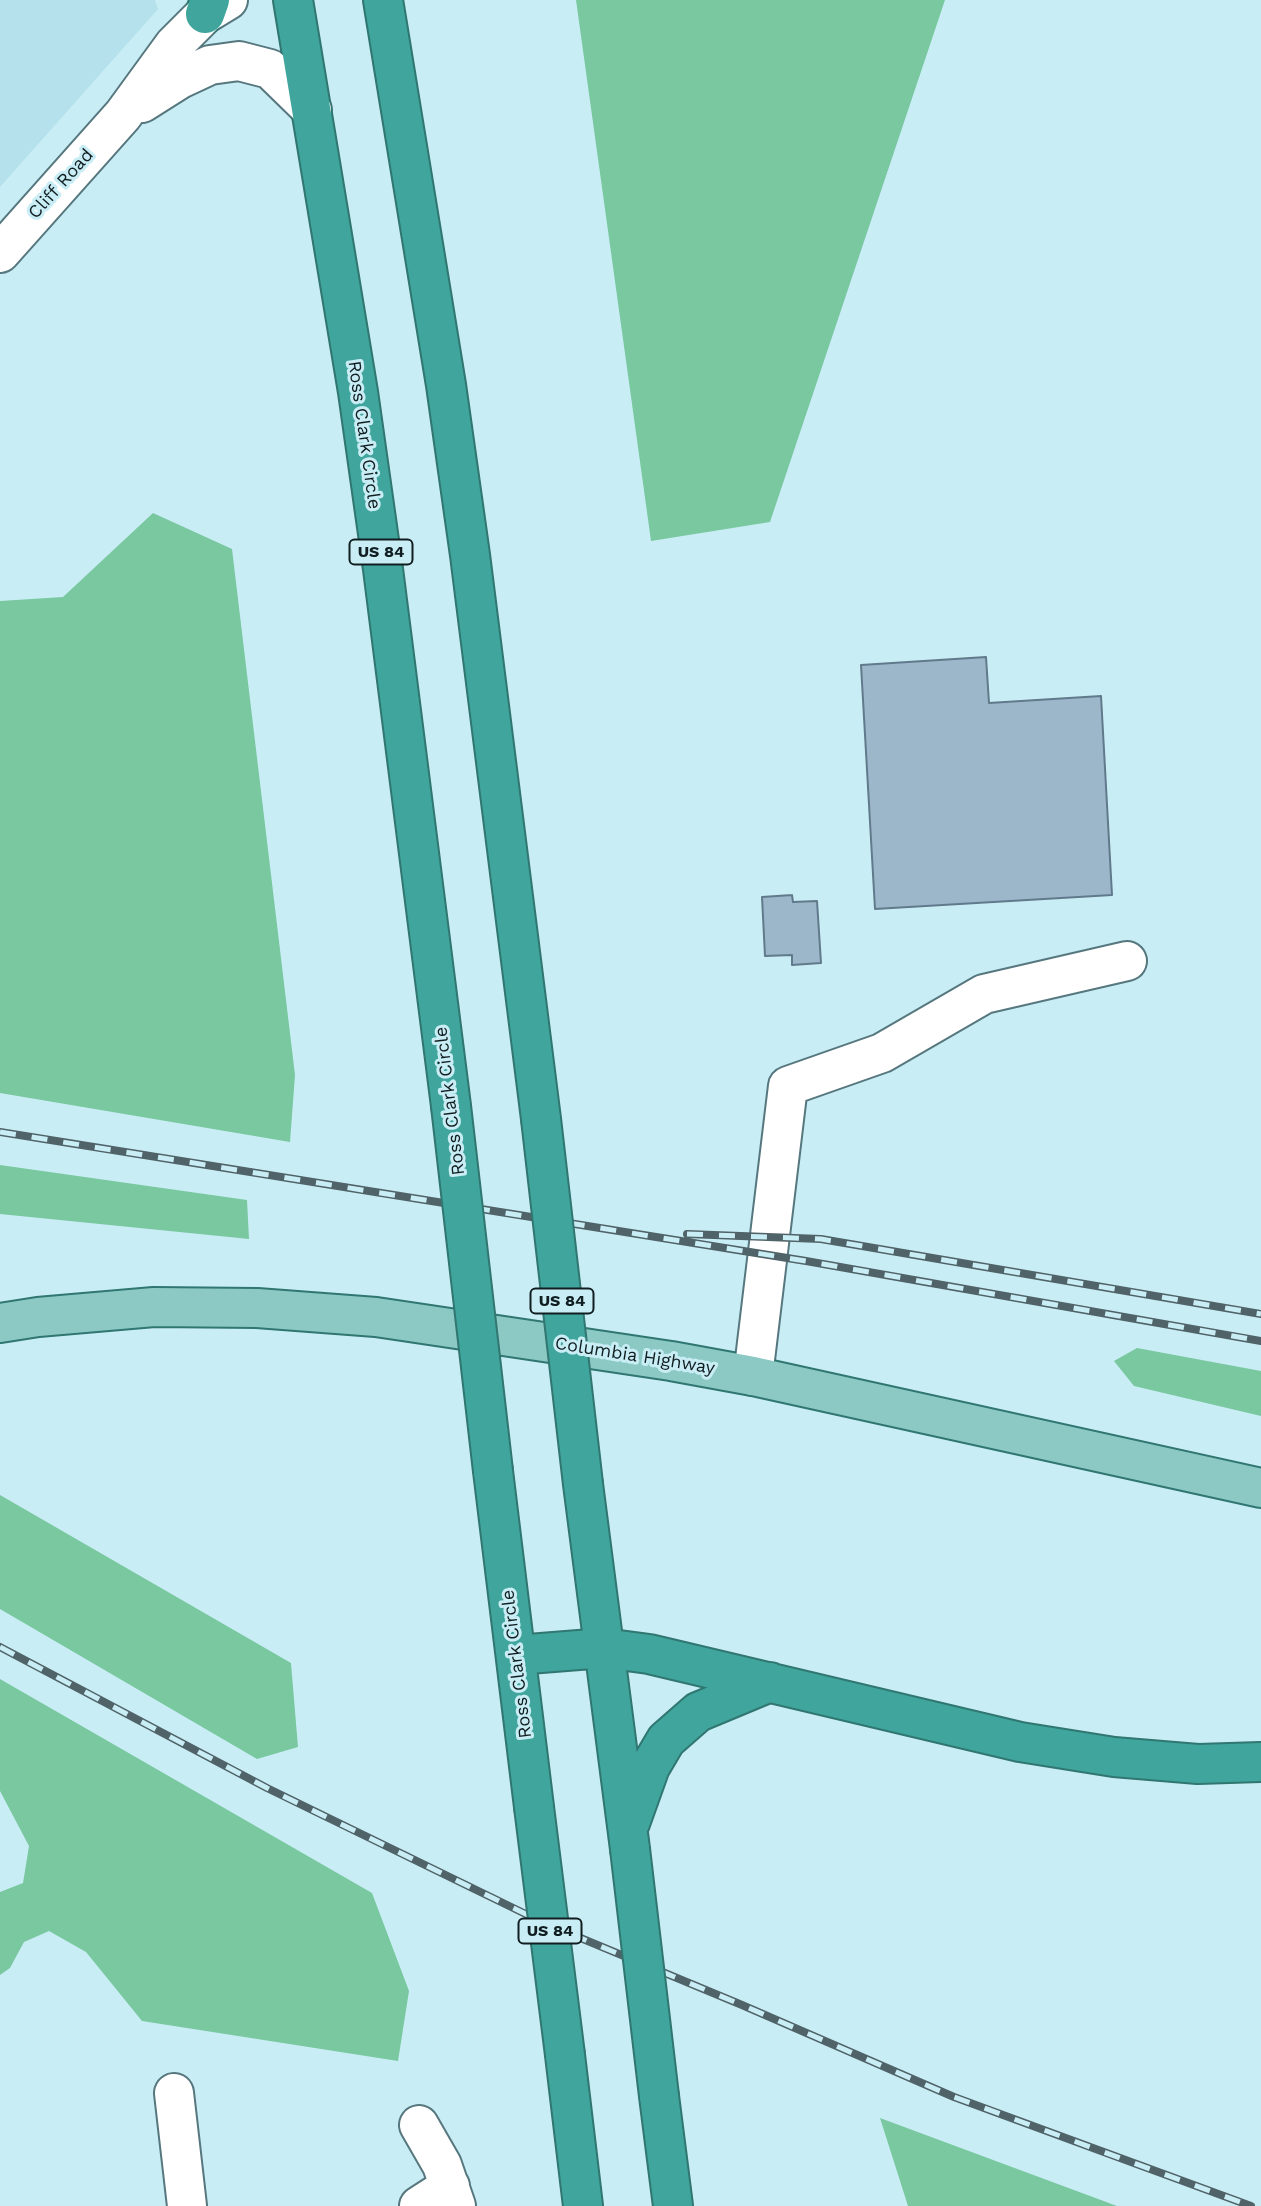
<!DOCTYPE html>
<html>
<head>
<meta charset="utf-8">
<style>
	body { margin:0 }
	canvas { display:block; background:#c9edf5 }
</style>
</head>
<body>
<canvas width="1261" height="2206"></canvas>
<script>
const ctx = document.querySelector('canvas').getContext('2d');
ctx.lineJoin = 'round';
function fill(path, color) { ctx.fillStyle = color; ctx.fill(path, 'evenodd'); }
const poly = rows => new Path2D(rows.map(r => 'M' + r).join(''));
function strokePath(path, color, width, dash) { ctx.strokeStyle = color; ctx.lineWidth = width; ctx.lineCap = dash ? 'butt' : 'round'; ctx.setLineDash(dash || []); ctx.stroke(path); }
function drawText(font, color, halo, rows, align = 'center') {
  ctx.font = font + ' "Work Sans",sans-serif'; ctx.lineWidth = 6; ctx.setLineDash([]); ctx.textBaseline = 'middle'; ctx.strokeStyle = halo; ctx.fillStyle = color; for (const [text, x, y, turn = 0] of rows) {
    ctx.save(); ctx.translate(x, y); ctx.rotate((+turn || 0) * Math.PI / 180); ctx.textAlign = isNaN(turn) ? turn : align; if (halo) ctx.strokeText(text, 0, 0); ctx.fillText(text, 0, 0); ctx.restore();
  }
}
const built = poly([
	[0,0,155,0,158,9,0,187]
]);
const green = poly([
	[576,0,945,0,770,522,651,541],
	[153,513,232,549,295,1075,290,1142,0,1093,0,601,63,597],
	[0,1165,247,1200,249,1239,0,1214],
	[1137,1348,1261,1371,1261,1416,1134,1386,1114,1361],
	[0,1495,291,1663,298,1747,257,1759,0,1609],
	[0,1679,372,1893,409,1991,398,2061,142,2021,86,1952,49,1931,24,1942,10,1968,0,1975,0,1892,23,1883,29,1846,0,1791],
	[880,2118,1117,2206,908,2206]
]);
const building = poly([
	[986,657,989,703,1101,696,1112,895,875,909,861,665,986,657],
	[792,895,793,902,817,901,821,963,792,965,792,955,765,956,762,897,792,895]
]);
const minor = poly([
	[142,103,180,79,210,65,239,61,270,69,312,110],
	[0,253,123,115,174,45,205,14,228,0],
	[753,1376,788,1086,882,1053,984,994,1127,961],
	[174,2093,187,2206],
	[419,2125,442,2165,456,2206],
	[419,2206,450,2186]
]);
const major = poly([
	[0,1323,38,1317,154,1307,257,1308,376,1317,671,1361,753,1376,1261,1488]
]);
const highway = poly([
	[293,0,358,392,383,569,451,1106],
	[383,0,446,385,470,555,541,1119],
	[205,14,210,0],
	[493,1471,534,1807],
	[583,1484,630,1849],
	[516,1655,604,1648,649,1654,1020,1742,1114,1757,1198,1764,1261,1762],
	[630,1823,650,1767,666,1740,698,1712,770,1682],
	[565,2055,583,2206],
	[659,2096,673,2206]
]);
const rail = poly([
	[0,1132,806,1261,1261,1341],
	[687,1234,821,1239,1261,1314],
	[0,1647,267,1788,542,1922,742,2005,954,2097,1251,2206]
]);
const highwayBridge = poly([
	[451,1106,493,1471],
	[541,1119,583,1484],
	[534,1807,565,2055],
	[630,1849,659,2096]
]);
const shields = [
	[381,552,63],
	[562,1301,63],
	[550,1931,63]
];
const shieldNames = [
	["US 84",381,552],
	["US 84",562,1301],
	["US 84",550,1931]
];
const streetNames = [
	["Cliff Road",61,184,-48],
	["Ross Clark Circle",364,435,82],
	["Ross Clark Circle",450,1101,-97],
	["Columbia Highway",635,1356,9],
	["Ross Clark Circle",517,1664,-97]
];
fill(built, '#b4e1eb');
fill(green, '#79c8a0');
fill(building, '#9db7ca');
strokePath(building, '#617a8b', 2);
strokePath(minor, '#56777e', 42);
strokePath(major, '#307671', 42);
strokePath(highway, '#307671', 42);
strokePath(minor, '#fff', 38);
strokePath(major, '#8cc9c4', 38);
strokePath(highway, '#40a59c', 38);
strokePath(rail, '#4f6368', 8);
strokePath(rail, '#c9edf5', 5, [16]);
strokePath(highwayBridge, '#307671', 42, []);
strokePath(highwayBridge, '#40a59c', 38);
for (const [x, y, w] of shields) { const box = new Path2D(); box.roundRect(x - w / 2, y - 12.5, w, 25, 5); ctx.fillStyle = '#c9edf5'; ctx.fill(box); strokePath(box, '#111e21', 2); }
drawText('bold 16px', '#111e21', null, shieldNames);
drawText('18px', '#111e21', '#c9edf5', streetNames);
</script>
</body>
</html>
